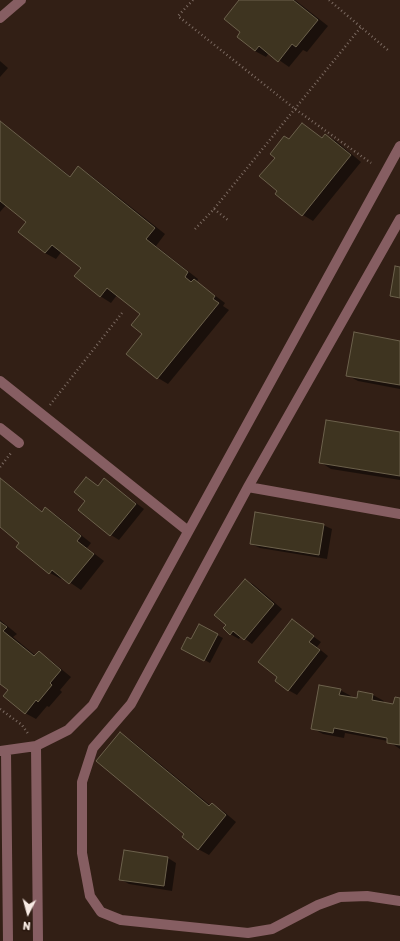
<!DOCTYPE html>
<html>
<head>
<meta charset="utf-8">
<style>
	body { margin:0 }
	#map { position:relative; width:400px; height:941px; overflow:hidden; background:#321f15; font-family:Rubik,sans-serif }
	canvas { display:block }
	.north { position:absolute; left:8px; top:893px; width:40px; height:40px; -webkit-text-stroke:3px #28160c; paint-order:stroke; rotate:186deg; font-size:11px; font-weight:700; line-height:16px; text-align:center; color:#f7eae3 }
	.north::after { content:''; display:block; margin:auto; width:14px; height:18px; background:#f7eae3; clip-path:polygon(50% 0,100% 100%,50% 72%,0 100%) }
</style>
</head>
<body>
<div id="map">
<canvas width="400" height="941"></canvas>
<div class="north">N</div>
</div>
<script>
const ctx = document.querySelector('canvas').getContext('2d');
ctx.lineJoin = 'round';
function fill(path, color) { ctx.fillStyle = color; ctx.fill(path, 'evenodd'); }
const poly = rows => new Path2D(rows.map(r => 'M' + r).join(''));
function strokePath(path, color, width, dash) { ctx.strokeStyle = color; ctx.lineWidth = width; ctx.lineCap = dash ? 'butt' : 'round'; ctx.setLineDash(dash || []); ctx.stroke(path); }
const shadow = poly([
	[240,0,295,0,328,26,307,52,303,50,289,67,269,53,266,57,255,51,242,32],
	[0,61,8,68,0,77],
	[0,121,71,177,79,167,89,174,165,234,156,246,198,279,197,282,225,303,223,306,229,310,168,384,158,378,127,354,143,334,141,314,117,295,111,303,100,296,82,267,62,251,56,259,45,253,27,222,6,205,0,212],
	[302,124,323,138,325,135,336,141,361,162,313,221,303,215,279,191,290,140],
	[400,342,400,389,358,381,347,375],
	[400,433,400,480,331,469,320,462],
	[0,478,43,512,45,509,56,515,91,543,87,548,104,561,81,590,62,577,61,579,50,573,17,546,20,543,0,526],
	[87,478,99,486,104,479,144,509,119,540,111,535,87,501],
	[323,525,332,529,327,559,260,548,251,544],
	[246,580,254,585,282,609,252,644,241,636,239,639,230,634,227,624],
	[0,620,17,634,13,637,36,656,39,652,49,659,71,677,60,690,62,692,49,707,47,706,36,719,25,713,9,690,0,682],
	[292,621,321,642,317,647,328,656,297,695,288,690,279,677],
	[217,635,223,638,210,663,188,651,192,640],
	[340,690,351,696,351,698,357,699,359,692,373,695,384,701,383,703,394,705,400,699,400,749,388,741,345,733,344,738,323,734,312,728],
	[120,733,131,740,211,806,212,805,223,811,236,822,209,855,198,849],
	[125,851,168,858,176,863,172,891,129,884,120,879]
]);
const building = poly([
	[239,0,293,0,318,20,296,47,292,44,278,62,259,46,255,51,237,37,240,32,224,19,239,0],
	[0,121,70,177,78,166,155,228,146,239,188,272,185,277,191,282,194,279,215,296,213,299,219,303,157,379,126,354,142,334,131,325,140,314,107,288,100,297,74,276,81,268,52,245,45,253,18,232,26,222,0,201,0,121],
	[302,123,322,138,325,134,351,155,302,216,275,194,277,191,259,176,275,158,270,154,284,136,289,139,302,123],
	[395,266,400,267,400,298,390,296,395,266],
	[354,332,400,341,400,385,346,376,354,332],
	[326,420,400,432,400,476,319,463,326,420],
	[86,477,98,486,104,478,136,504,110,536,78,510,85,501,74,492,86,477],
	[0,478,42,512,45,507,81,536,77,541,94,554,69,584,52,570,49,574,16,547,19,543,0,527,0,478],
	[255,512,324,524,319,555,250,544,255,512],
	[245,579,274,604,244,640,233,631,230,635,223,628,226,625,214,615,245,579],
	[292,619,314,636,309,642,320,650,288,691,275,681,277,677,258,662,292,619],
	[0,622,7,627,3,631,34,656,39,651,61,670,50,683,52,685,38,702,36,700,25,714,3,696,8,690,0,684,0,622],
	[199,624,218,634,204,661,181,649,187,637,191,639,199,624],
	[319,685,341,689,339,695,357,698,358,691,373,694,372,700,393,704,395,697,400,698,400,745,387,743,387,738,334,728,333,733,311,729,319,685],
	[120,732,209,806,212,803,226,815,198,850,182,837,184,834,96,761,120,732],
	[124,850,168,857,164,886,119,880,124,850]
]);
const path = poly([
	[193,0,178,16,295,109,371,163],
	[329,0,389,51],
	[214,209,229,221],
	[195,229,214,209,361,27],
	[50,405,122,313],
	[0,467,11,453],
	[0,709,22,725,29,735]
]);
const minor = poly([
	[0,18,21,0],
	[400,219,248,487,131,704,93,748,82,782,82,853,90,896,101,912,121,920,248,933,272,929,318,905,340,897,367,896,400,901],
	[0,381,188,531],
	[0,428,19,443],
	[248,487,400,514],
	[36,746,38,941],
	[0,751,36,746,68,730,93,705,400,146],
	[6,751,8,941]
]);
fill(shadow, '#0007');
fill(building, '#3e3420');
strokePath(building, '#6c614c', 1);
strokePath(path, '#7c6b62', 2.5, [1, 3]);
strokePath(minor, '#865e62', 10);
</script>
</body>
</html>
